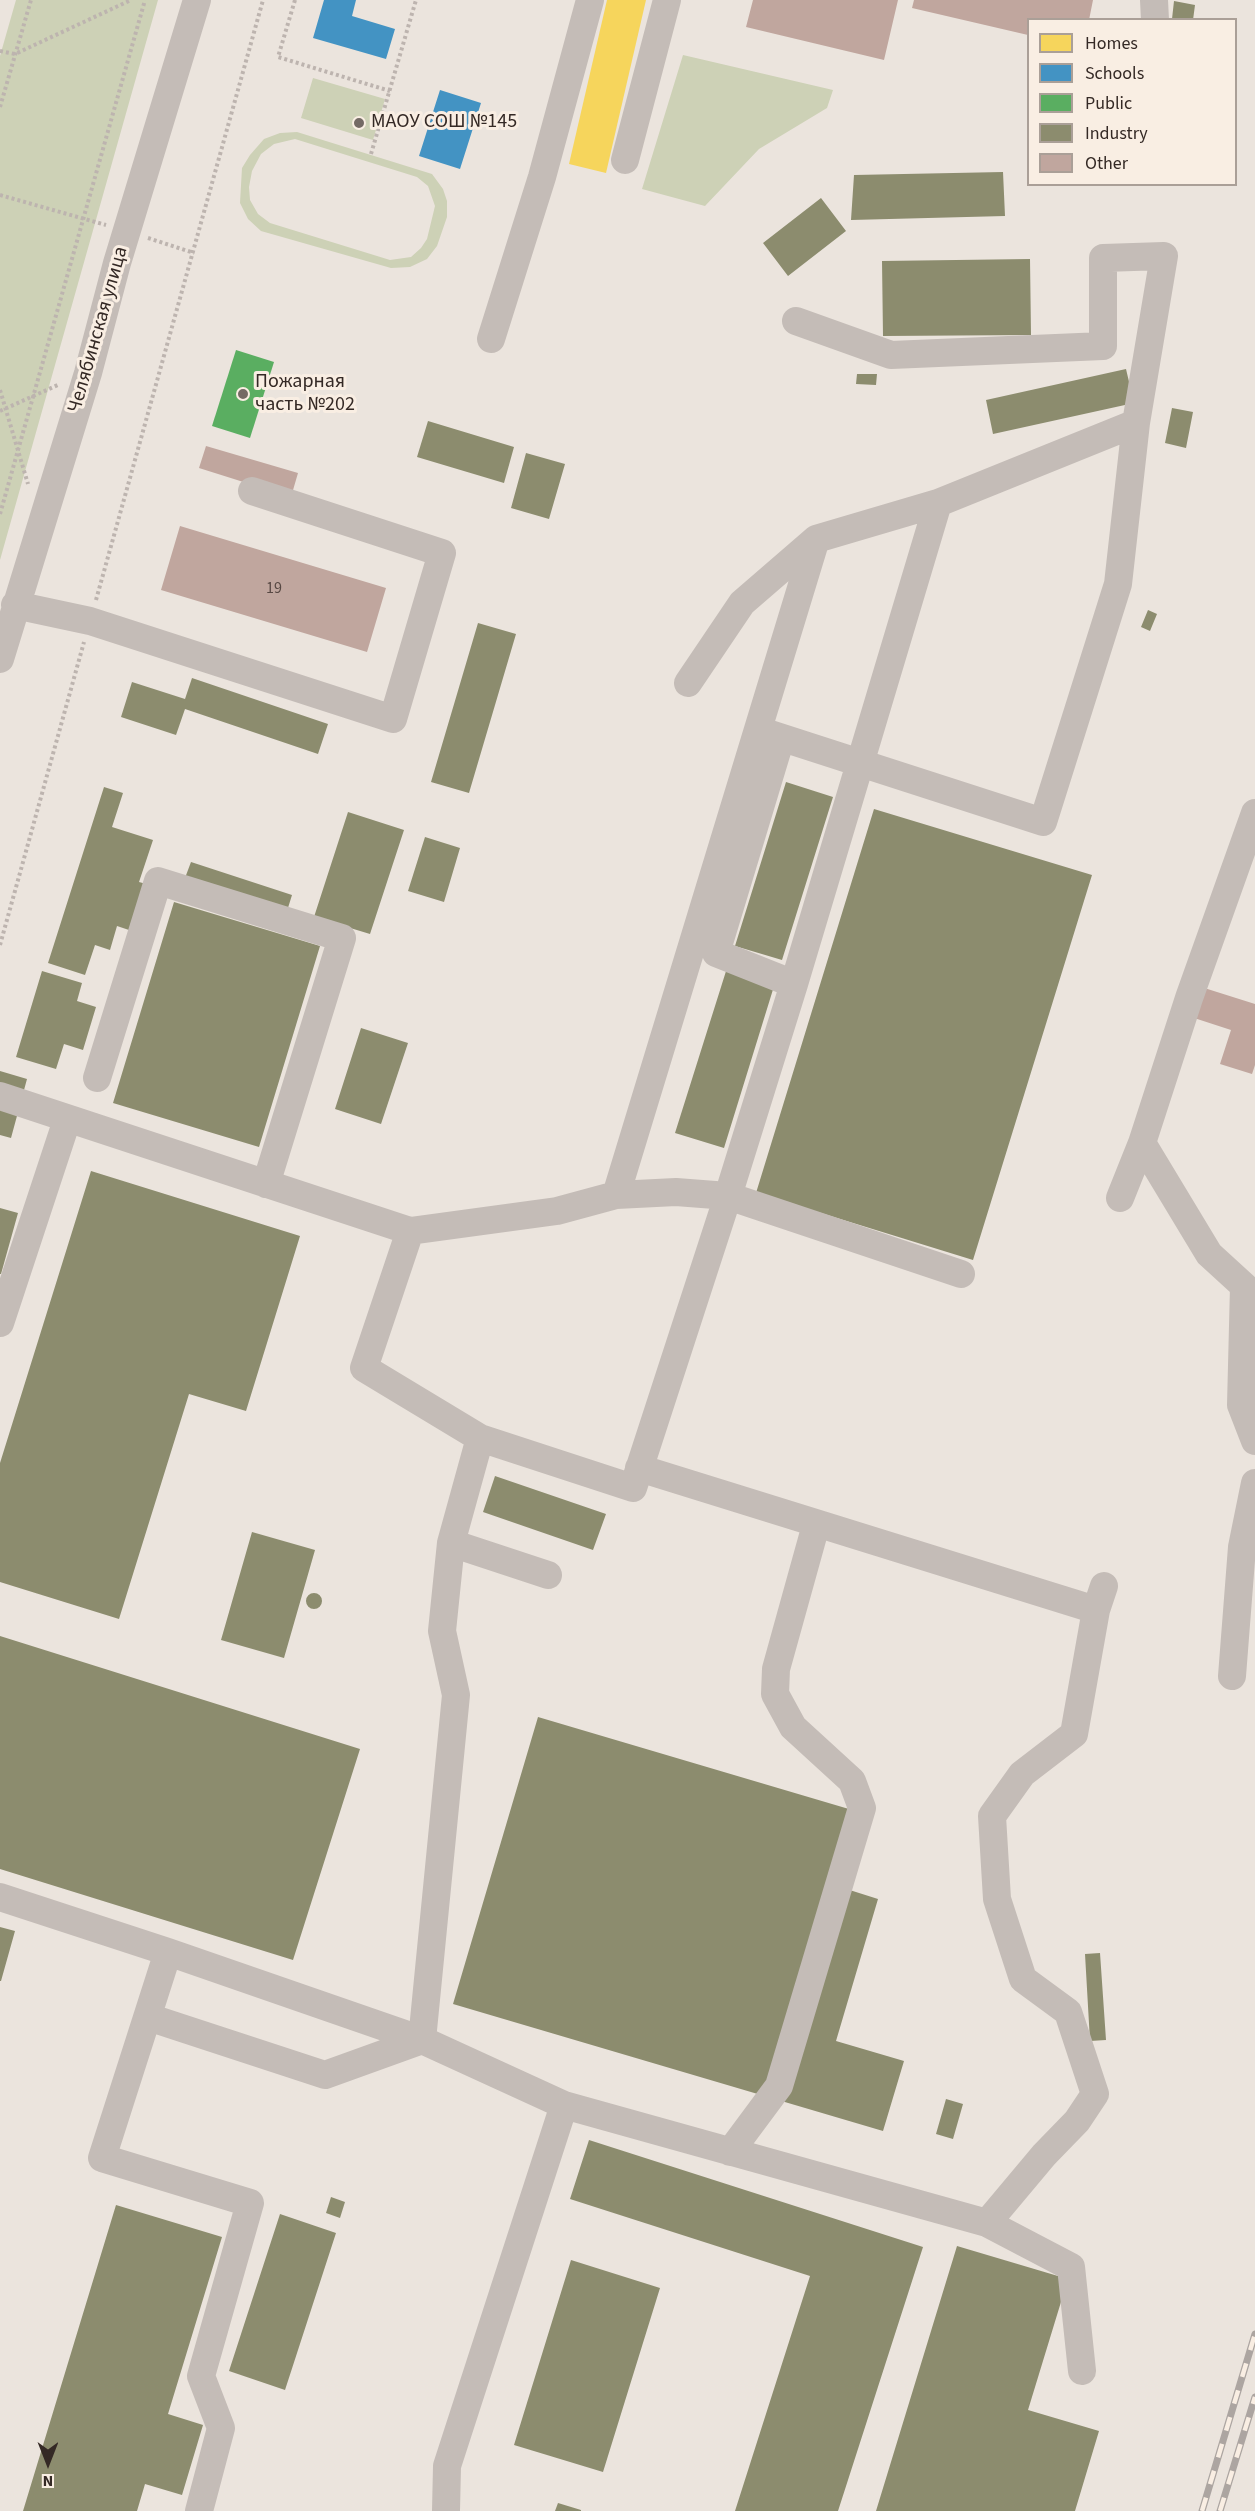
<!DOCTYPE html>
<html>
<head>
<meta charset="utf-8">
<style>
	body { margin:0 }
	#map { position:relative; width:1255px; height:2511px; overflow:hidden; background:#ebe4dd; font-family:"Source Sans 3",sans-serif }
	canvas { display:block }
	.legend { position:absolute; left:1027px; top:18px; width:210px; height:168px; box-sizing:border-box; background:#f9eee3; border:2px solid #aa9f97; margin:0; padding:8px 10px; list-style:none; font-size:18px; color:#342925 }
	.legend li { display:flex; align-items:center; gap:12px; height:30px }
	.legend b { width:30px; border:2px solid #aa9f97 }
	.north { position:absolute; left:18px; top:2433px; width:60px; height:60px; -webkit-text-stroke:4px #f9eee3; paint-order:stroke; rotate:180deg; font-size:16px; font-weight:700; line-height:24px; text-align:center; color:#342925 }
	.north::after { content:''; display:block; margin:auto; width:21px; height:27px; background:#342925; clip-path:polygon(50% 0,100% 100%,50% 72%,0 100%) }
</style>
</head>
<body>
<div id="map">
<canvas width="1255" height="2511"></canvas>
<ul class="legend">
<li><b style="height:16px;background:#f6d55c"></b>Homes</li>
<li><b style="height:16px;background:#4393c3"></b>Schools</li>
<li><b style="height:16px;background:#5aae61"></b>Public</li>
<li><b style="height:16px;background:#8c8c6e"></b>Industry</li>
<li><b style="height:16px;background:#c0a69e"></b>Other</li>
</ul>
<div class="north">N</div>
</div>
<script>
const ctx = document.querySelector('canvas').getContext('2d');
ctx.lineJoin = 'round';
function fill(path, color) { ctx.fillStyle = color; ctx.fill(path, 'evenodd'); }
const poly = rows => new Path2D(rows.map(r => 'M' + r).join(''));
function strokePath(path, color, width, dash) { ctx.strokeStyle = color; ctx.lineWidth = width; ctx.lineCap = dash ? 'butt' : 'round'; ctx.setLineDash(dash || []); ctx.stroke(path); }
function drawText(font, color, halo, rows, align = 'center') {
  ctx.font = font + ' "Source Sans 3",sans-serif'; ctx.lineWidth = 6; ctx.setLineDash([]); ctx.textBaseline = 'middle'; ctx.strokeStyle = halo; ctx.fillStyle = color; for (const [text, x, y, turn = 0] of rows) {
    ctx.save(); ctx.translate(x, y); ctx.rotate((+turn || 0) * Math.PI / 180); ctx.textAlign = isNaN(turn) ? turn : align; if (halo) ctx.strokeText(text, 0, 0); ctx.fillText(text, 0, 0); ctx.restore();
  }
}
const green = poly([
	[16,0,158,0,0,560,0,56],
	[683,55,833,90,827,108,759,149,705,206,642,189],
	[313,78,385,99,373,140,301,118],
	[297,132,432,174,443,189,447,201,447,217,437,246,427,259,410,267,391,268,261,231,248,219,240,203,242,168,250,155,264,139,280,133],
	[295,139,417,177,428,186,435,206,427,239,421,248,411,257,390,260,270,223,258,214,250,200,249,187,252,171,261,154,274,144]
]);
const homes = poly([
	[607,0,646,0,606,173,569,164]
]);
const schools = poly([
	[324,0,356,0,352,16,395,29,386,59,313,38],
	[440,90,481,103,460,169,419,156]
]);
const public = poly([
	[236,350,274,362,250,438,212,426]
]);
const industry = poly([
	[1174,1,1195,5,1193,20,1172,19],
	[1003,172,1005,216,851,220,854,175],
	[821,198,846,231,788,276,763,243],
	[1030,259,1031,335,883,336,882,261],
	[1126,369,1134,403,993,434,986,400],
	[857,374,877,374,876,385,856,384],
	[1172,408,1193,412,1186,448,1165,443],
	[428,421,514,447,504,483,417,457],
	[526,453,565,464,549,519,511,508],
	[1148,610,1157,614,1150,631,1141,627],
	[478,623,516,634,469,793,431,782],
	[192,678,328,724,318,754,185,709,176,735,121,717,132,682,185,699],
	[786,782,833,797,782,960,735,946],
	[104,787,123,793,112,827,153,840,139,882,150,885,135,932,117,926,110,950,95,945,85,975,48,963],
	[874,809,1092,875,973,1260,756,1193],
	[348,812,404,830,370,934,314,917],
	[425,837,460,848,444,902,408,891],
	[191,862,292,895,287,911,185,878],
	[174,902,320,946,259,1147,113,1103],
	[727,968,775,983,724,1148,675,1133],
	[42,971,82,983,77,1001,96,1007,83,1050,64,1044,56,1069,16,1057],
	[361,1028,408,1043,381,1124,335,1109],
	[0,1071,27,1079,11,1138,0,1135],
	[91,1171,300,1236,246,1411,189,1394,119,1619,0,1582,0,1463],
	[0,1208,18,1213,1,1274,0,1274],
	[495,1476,606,1514,593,1550,483,1512],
	[252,1532,315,1550,284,1658,221,1640],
	'306 1601a8 8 0 1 1 16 0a8 8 0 1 1-16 0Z',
	[0,1636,360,1749,293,1960,0,1869],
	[538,1717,859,1812,837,1886,878,1899,836,2041,904,2061,883,2131,453,2004],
	[0,1927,15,1931,1,1981,0,1981],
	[1100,1953,1106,2040,1090,2041,1085,1954],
	[946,2099,963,2104,953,2139,936,2134],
	[589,2140,923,2247,838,2511,735,2511,810,2276,570,2199],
	[331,2197,345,2202,340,2218,326,2213],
	[116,2205,222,2237,168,2414,203,2425,182,2495,145,2484,137,2511,23,2511],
	[280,2214,336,2233,285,2390,229,2371],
	[957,2246,1068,2279,1028,2410,1099,2431,1075,2511,876,2511],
	[571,2260,660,2288,603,2472,514,2445],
	[558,2503,581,2510,581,2511,555,2511]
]);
const building = poly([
	[753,0,898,0,884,60,746,27],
	[914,0,1093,0,1089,20,1028,20,1028,35,912,8],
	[206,446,298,473,291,497,199,468],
	[180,526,386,588,367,652,161,590],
	[1198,986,1255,1004,1255,1065,1252,1074,1220,1064,1231,1030,1188,1016]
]);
const path = poly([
	[295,0,278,57,390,91],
	[0,51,15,54,131,0],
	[0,107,31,0],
	[371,154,416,0],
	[0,195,106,225],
	[148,238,194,253],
	[0,390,28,484],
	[0,411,60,384],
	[0,514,145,0],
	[96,600,263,0],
	[0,945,84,642]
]);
const minor = poly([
	[1154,0,1155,20],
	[625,160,667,0],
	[491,339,542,177,590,0],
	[15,605,90,621,393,719,442,553,252,491],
	[0,659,88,373,117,263,197,0],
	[688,683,742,603,816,539,938,503],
	[758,730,1043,822,1118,584,1136,423],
	[781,738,716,953,794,984],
	[97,1078,158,881,342,938,266,1184],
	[0,1096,410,1231,364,1368,480,1438,633,1488,728,1196,794,984,938,503,1136,423,1164,256,1103,258,1103,346,891,355,796,321],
	[1142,1143,1189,998,1255,813],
	[616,1195,816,539],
	[1120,1198,1142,1143,1209,1254,1244,1286,1241,1405,1255,1441],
	[410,1231,557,1211,616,1195,676,1192,728,1196,961,1274],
	[0,1323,67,1120],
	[639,1468,1096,1610,1104,1586],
	[451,1543,548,1575],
	[1232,1676,1242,1547,1255,1483],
	[0,1897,168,1952,422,2040,564,2105,987,2223,1071,2267,1082,2371],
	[168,1952,102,2158,250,2203,201,2376,221,2428,199,2511],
	[148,2017,325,2075,422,2040,456,1695,442,1631,451,1543,480,1438],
	[730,2152,779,2086,862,1808,852,1781,793,1727,775,1694,776,1669,816,1525],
	[987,2223,1044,2155,1077,2121,1095,2094,1068,2012,1023,1979,997,1899,992,1816,1022,1774,1074,1734,1096,1610],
	[446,2511,447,2466,564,2105]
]);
const rail = poly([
	[1202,2511,1255,2334],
	[1220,2511,1255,2397]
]);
const markers = [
	[359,123,6,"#746a65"],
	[243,394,6,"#746a65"]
];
const numberNames = [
	["19",274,589]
];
const poiNames = [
	["МАОУ СОШ №145",371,123],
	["Пожарная",255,383],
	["часть №202",255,406]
];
const streetNames = [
	["Челябинская улица",99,330,-74]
];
fill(green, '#cdd1b6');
fill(homes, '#f6d55c');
fill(schools, '#4393c3');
fill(public, '#5aae61');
fill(industry, '#8c8c6e');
fill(building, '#c0a69e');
strokePath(path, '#bdb4af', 4, [3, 3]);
strokePath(minor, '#c4bcb7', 28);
strokePath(rail, '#aca5a1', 7);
strokePath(rail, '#f9eee3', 4.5, [14]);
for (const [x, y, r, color] of markers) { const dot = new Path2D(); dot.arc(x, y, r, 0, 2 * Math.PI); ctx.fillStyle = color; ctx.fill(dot); strokePath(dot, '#f9eee3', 2); }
drawText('16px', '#574843', null, numberNames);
drawText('20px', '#342925', '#f9eee3', poiNames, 'left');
drawText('20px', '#342925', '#f9eee3', streetNames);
</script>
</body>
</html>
